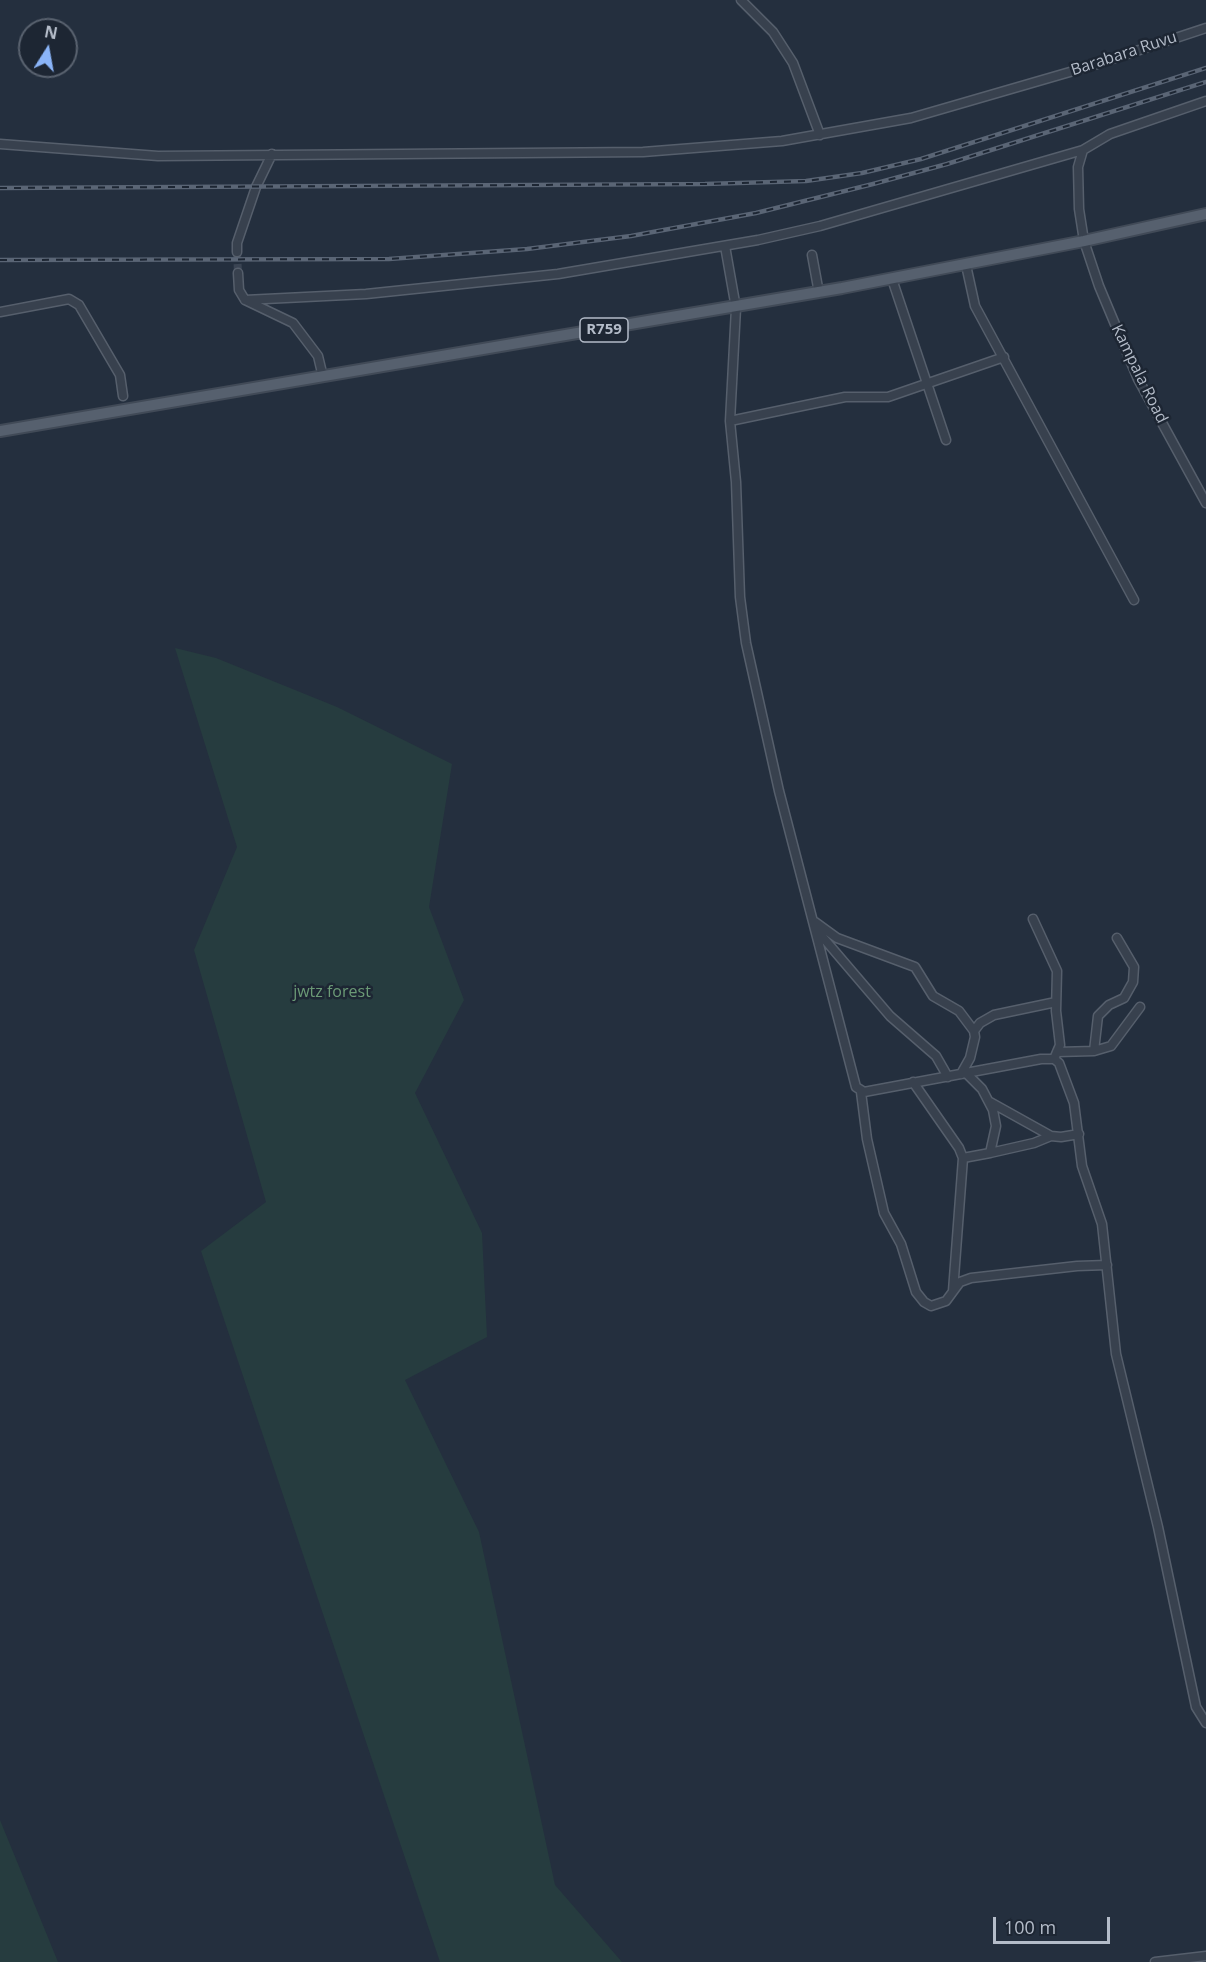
<!DOCTYPE html>
<html>
<head>
<meta charset="utf-8">
<style>
	body { margin:0 }
	#map { position:relative; width:1206px; height:1962px; overflow:hidden; background:#242f3e; font-family:"Open Sans",sans-serif }
	canvas { display:block }
	.north { position:absolute; left:18px; top:18px; width:60px; height:60px; box-sizing:border-box; background:#1d2633; border:2px solid #59626f; border-radius:50%; rotate:11deg; font-size:16px; font-weight:700; line-height:24px; text-align:center; color:#b4bcc9 }
	.north::after { content:''; display:block; margin:auto; width:21px; height:27px; background:#8ab4f8; clip-path:polygon(50% 0,100% 100%,50% 72%,0 100%) }
	.scale { position:absolute; left:993px; top:1917px; width:117px; height:27px; box-sizing:border-box; border:3px solid #b4bcc9; border-top:0; padding-left:8px; font-size:18px; line-height:21px; white-space:nowrap; color:#b4bcc9; -webkit-text-stroke:4px #1d2633; paint-order:stroke }
</style>
</head>
<body>
<div id="map">
<canvas width="1206" height="1962"></canvas>
<div class="north">N</div>
<div class="scale">100 m</div>
</div>
<script>
const ctx = document.querySelector('canvas').getContext('2d');
ctx.lineJoin = 'round';
function fill(path, color) { ctx.fillStyle = color; ctx.fill(path, 'evenodd'); }
const poly = rows => new Path2D(rows.map(r => 'M' + r).join(''));
function strokePath(path, color, width, dash) { ctx.strokeStyle = color; ctx.lineWidth = width; ctx.lineCap = dash ? 'butt' : 'round'; ctx.setLineDash(dash || []); ctx.stroke(path); }
function drawText(font, color, halo, rows, align = 'center') {
  ctx.font = font + ' "Open Sans",sans-serif'; ctx.lineWidth = 5; ctx.setLineDash([]); ctx.textBaseline = 'middle'; ctx.strokeStyle = halo; ctx.fillStyle = color; for (const [text, x, y, turn = 0] of rows) {
    ctx.save(); ctx.translate(x, y); ctx.rotate((+turn || 0) * Math.PI / 180); ctx.textAlign = isNaN(turn) ? turn : align; if (halo) ctx.strokeText(text, 0, 0); ctx.fillText(text, 0, 0); ctx.restore();
  }
}
const green = poly([
	[175,648,216,658,337,707,452,764,429,907,464,1000,415,1093,482,1233,487,1337,405,1380,479,1532,555,1885,622,1962,440,1962,201,1251,266,1202,194,950,237,847],
	[0,1820,58,1962,0,1962]
]);
const minorTunnel = poly([
	[237,252,238,273]
]);
const minor = poly([
	[741,0,773,32,793,63,820,135],
	[0,144,158,156,643,152,782,141,911,118,1094,65,1206,28],
	[1083,150,1078,167,1079,209,1084,241,1099,286,1138,379,1206,503],
	[725,246,736,308,730,421,736,482,740,597,746,643,779,791,856,1087,864,1092,1041,1059,1054,1059,1059,1063,1074,1103,1082,1166,1102,1224,1116,1354,1158,1527,1196,1707,1206,1723],
	[237,252,237,243,256,187,272,154],
	[812,255,819,293],
	[966,265,975,306,1134,600],
	[238,273,239,290,245,300,293,323,318,356,323,377],
	[892,279,946,440],
	[245,300,366,294,558,274,758,240,820,226,1083,150,1110,134,1206,101],
	[0,312,69,299,79,305,120,375,123,396],
	[730,421,845,397,888,397,1004,357],
	[1033,919,1057,971,1056,1011,1060,1045,1054,1059],
	[815,922,837,938,915,967,933,996,959,1011,974,1031,975,1037,970,1058,961,1074],
	[820,934,890,1016,936,1056,948,1077],
	[974,1031,980,1023,994,1015,1056,1002],
	[1094,1051,1098,1016,1109,1005,1124,998,1133,982,1134,967,1117,938],
	[1057,1052,1094,1051,1111,1046,1140,1007],
	[913,1082,959,1148,963,1158,953,1291],
	[861,1092,867,1139,884,1213,901,1244,916,1292,924,1302,931,1306,946,1301,960,1282,971,1278,1077,1266,1107,1265],
	[990,1102,1051,1136,1061,1137,1079,1134],
	[990,1153,1034,1143,1051,1136],
	[963,1158,990,1153,996,1126,993,1110,982,1089,967,1074],
	[1155,1962,1206,1956]
]);
const major = poly([
	[0,431,842,288,1084,241,1206,214]
]);
const rail = poly([
	[0,188,705,184,806,181,862,173,921,159,1206,68],
	[0,260,389,259,527,249,631,236,756,213,873,184,947,164,1206,82]
]);
const shields = [
	[604,330,48]
];
const shieldNames = [
	["R759",604,330]
];
const streetNames = [
	["Barabara Ruvu",1124,54,-18],
	["Kampala Road",1139,374,64]
];
const parkNames = [
	["jwtz forest",332,992]
];
fill(green, '#263c3f');
strokePath(minorTunnel, '#3a4453', 8, [8, 4]);
strokePath(minor, '#565f6c', 11);
strokePath(major, '#414a57', 14);
strokePath(minor, '#38414e', 8);
strokePath(major, '#56606e', 10);
strokePath(rail, '#5a6575', 4.5);
strokePath(rail, '#1d2633', 2, [7]);
for (const [x, y, w] of shields) { const box = new Path2D(); box.roundRect(x - w / 2, y - 12, w, 24, 4.5); ctx.fillStyle = '#1d2633'; ctx.fill(box); strokePath(box, '#b4bcc9', 1.5); }
drawText('bold 15px', '#b4bcc9', null, shieldNames);
drawText('16px', '#b4bcc9', '#1d2633', streetNames);
drawText('16px', '#6b9a76', '#1d2633', parkNames);
</script>
</body>
</html>
